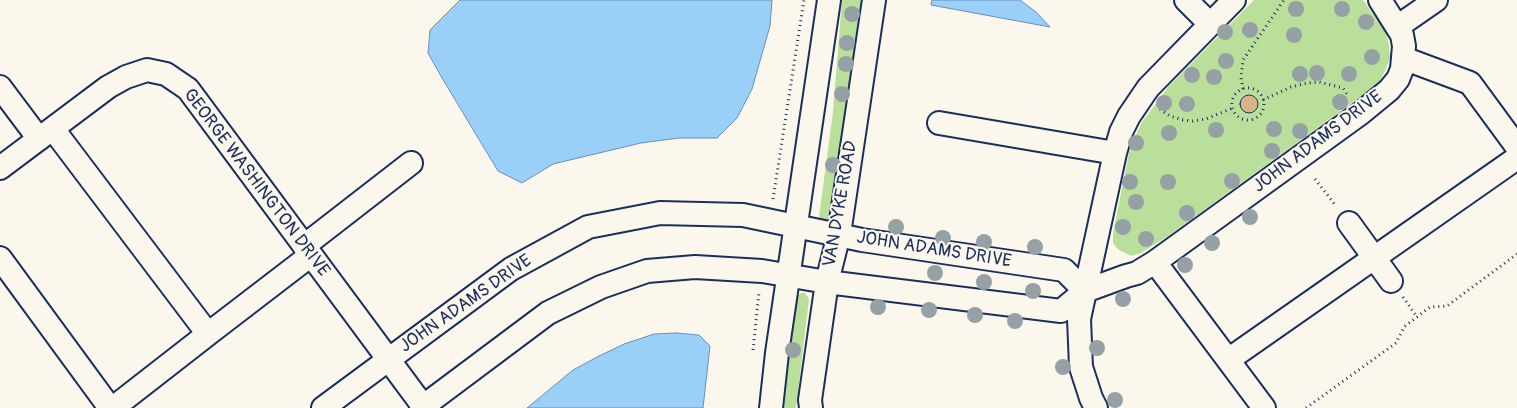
<!DOCTYPE html>
<html>
<head>
<meta charset="utf-8">
<style>
	body { margin:0 }
	canvas { display:block; background:#fbf7ec }
</style>
</head>
<body>
<canvas width="1517" height="408"></canvas>
<script>
const ctx = document.querySelector('canvas').getContext('2d');
ctx.lineJoin = 'round';
function fill(path, color) { ctx.fillStyle = color; ctx.fill(path, 'evenodd'); }
const poly = rows => new Path2D(rows.map(r => 'M' + r).join(''));
function strokePath(path, color, width, dash) { ctx.strokeStyle = color; ctx.lineWidth = width; ctx.lineCap = dash ? 'butt' : 'round'; ctx.setLineDash(dash || []); ctx.stroke(path); }
function drawText(font, color, halo, rows, align = 'center') {
  ctx.font = font + ' Pangolin,sans-serif'; ctx.lineWidth = 4; ctx.setLineDash([]); ctx.textBaseline = 'middle'; ctx.strokeStyle = halo; ctx.fillStyle = color; for (const [text, x, y, turn = 0] of rows) {
    ctx.save(); ctx.translate(x, y); ctx.rotate((+turn || 0) * Math.PI / 180); ctx.textAlign = isNaN(turn) ? turn : align; if (halo) ctx.strokeText(text, 0, 0); ctx.fillText(text, 0, 0); ctx.restore();
  }
}
const green = poly([
	[842,0,866,0,831,216,826,222,821,220,819,217,833,112],
	[1254,0,1363,0,1386,33,1389,45,1390,58,1385,71,1379,82,1364,94,1168,236,1141,253,1131,256,1119,250,1113,243,1113,233,1130,148,1142,122,1169,86],
	[801,293,805,293,809,299,796,408,780,408,791,316,797,296]
]);
const water = poly([
	[460,0,772,0,770,26,752,89,737,118,717,138,679,138,641,143,553,164,522,183,498,171,442,78,428,53,430,30,460,0],
	[932,0,1020,0,1036,12,1050,27,931,5,932,0],
	[676,333,699,335,710,346,703,408,527,408,573,370,599,356,624,344,654,334,676,333]
]);
const building = poly([
	'1240 104a9 9 0 1 1 18 0a9 9 0 1 1-18 0Z'
]);
const path = poly([
	'1232 104a16 16 0 1 1 32 0a16 16 0 1 1-32 0Z',
	[1243,89,1241,78,1243,60,1284,0],
	[1263,100,1291,87,1307,83,1319,82,1343,88,1348,96],
	[1160,109,1170,116,1183,120,1193,121,1206,119,1233,108],
	[1315,179,1336,206],
	[773,199,804,0],
	[1403,297,1417,317],
	[753,350,759,292],
	[1306,408,1396,343,1404,327,1430,307,1447,306,1517,254]
]);
const minor = poly([
	[1186,0,1210,24],
	[1397,27,1436,0],
	[1403,58,1470,83,1517,147],
	[0,87,39,139],
	[939,123,1115,153],
	[53,129,208,334,113,408],
	[0,168,108,87,126,77,147,70,166,74,188,89,423,406],
	[1349,223,1391,281],
	[304,246,411,163],
	[0,258,110,408],
	[1155,262,1264,408],
	[208,334,311,255],
	[1228,360,1517,158],
	[323,408,511,269,588,227,660,213,743,215,862,240,1064,270,1085,291],
	[421,408,548,313,601,287,647,271,695,267,762,271,827,282,1061,311,1085,291,1126,276,1137,273,1155,262,1361,113,1389,90,1398,79,1402,69,1404,46,1402,35,1397,27,1380,0],
	[771,408,777,353,829,0],
	[811,408,810,400,827,282,839,234,874,0],
	[1096,408,1091,398,1081,367,1079,319,1115,153,1121,132,1129,116,1148,88,1234,0]
]);
const trees = [
	[1296,9],
	[1342,9],
	[852,14],
	[1366,22],
	[1250,30],
	[1225,32],
	[1294,35],
	[847,43],
	[1372,57],
	[1226,61],
	[846,64],
	[1317,73],
	[1300,74],
	[1349,74],
	[1192,75],
	[1214,77],
	[842,94],
	[1340,102],
	[1164,103],
	[1187,104],
	[1274,129],
	[1216,130],
	[1300,131],
	[1169,133],
	[1136,143],
	[1272,151],
	[833,165],
	[1232,181],
	[1130,182],
	[1168,182],
	[1136,202],
	[1187,213],
	[1250,217],
	[896,227],
	[1123,227],
	[943,238],
	[1146,239],
	[984,242],
	[1212,243],
	[1035,247],
	[1185,265],
	[935,273],
	[984,282],
	[1033,291],
	[1123,299],
	[878,307],
	[929,310],
	[975,315],
	[1015,321],
	[1097,348],
	[793,350],
	[1063,367],
	[1115,400]
];
const streetNames = [
	["JOHN ADAMS DRIVE",1318,142,-37],
	["GEORGE WASHINGTON DRIVE",256,183,53],
	["VAN DYKE ROAD",841,204,-80],
	["JOHN ADAMS DRIVE",934,250,9],
	["JOHN ADAMS DRIVE",466,304,-35]
];
fill(green, '#badf9a');
fill(water, '#9acff8');
strokePath(water, '#678fba', 1);
fill(building, '#d8b289');
strokePath(building, '#1b2f5e', 1);
strokePath(minor, '#1b2f5e', 26);
strokePath(path, '#1b2f5e', 3, [1, 4]);
strokePath(minor, '#fbf7ec', 22);
ctx.fillStyle = '#96a1a6';
for (const [x, y] of trees) { ctx.beginPath(); ctx.arc(x, y, 8, 0, 2 * Math.PI); ctx.fill(); }
drawText('18px', '#1b2f5e', '#fbf7ec', streetNames);
</script>
</body>
</html>
